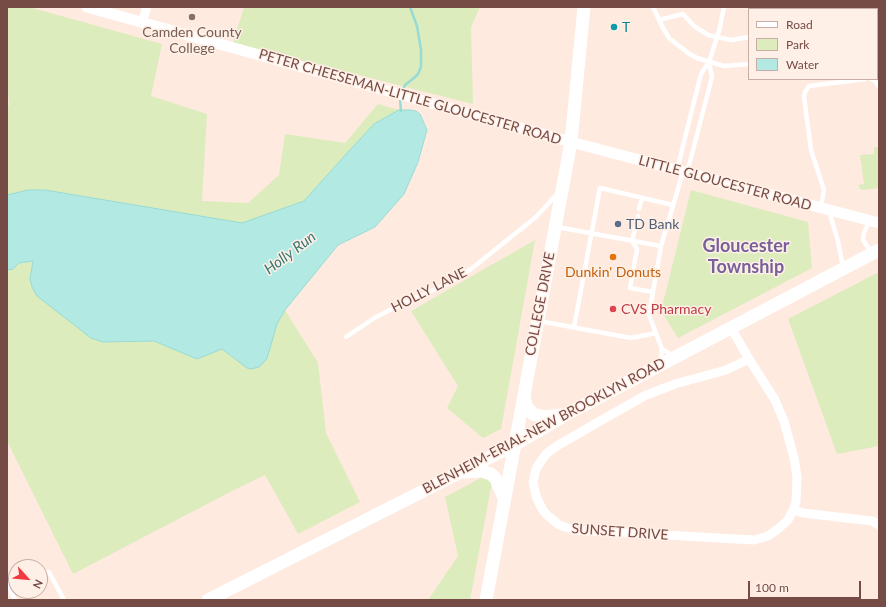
<!DOCTYPE html>
<html>
<head>
<meta charset="utf-8">
<style>
	body { margin:0 }
	#map { position:relative; width:886px; height:607px; overflow:hidden; background:#feeadf; font-family:Lato,sans-serif }
	canvas { display:block }
	.frame { position:absolute; inset:0; border:8px solid #764a45; pointer-events:none }
	.legend { position:absolute; left:748px; top:8px; width:130px; height:72px; box-sizing:border-box; background:#fff0e7; border:1px solid #c8aea6; margin:0; padding:5px 7px; list-style:none; font-size:12px; color:#764a45 }
	.legend li { display:flex; align-items:center; gap:8px; height:20px }
	.legend b { width:20px; border:1px solid #c8aea6 }
	.north { position:absolute; left:8px; top:559px; width:40px; height:40px; box-sizing:border-box; background:#fff0e7; border:1px solid #c8aea6; border-radius:50%; rotate:117deg; font-size:11px; font-weight:700; line-height:16px; text-align:center; color:#764a45 }
	.north::after { content:''; display:block; margin:auto; width:14px; height:18px; background:#f3393e; clip-path:polygon(50% 0,100% 100%,50% 72%,0 100%) }
	.scale { position:absolute; left:748px; top:581px; width:113px; height:18px; box-sizing:border-box; border:2px solid #764a45; border-top:0; padding-left:5px; font-size:12px; line-height:14px; white-space:nowrap; color:#764a45; -webkit-text-stroke:3px #fff0e7; paint-order:stroke }
</style>
</head>
<body>
<div id="map">
<canvas width="886" height="607"></canvas>
<div class="frame"></div>
<ul class="legend">
<li><b style="height:5px;background:#fff"></b>Road</li>
<li><b style="height:11px;background:#dcecbd"></b>Park</li>
<li><b style="height:11px;background:#b2e9e3"></b>Water</li>
</ul>
<div class="north">N</div>
<div class="scale">100 m</div>
</div>
<script>
const ctx = document.querySelector('canvas').getContext('2d');
ctx.lineJoin = 'round';
function fill(path, color) { ctx.fillStyle = color; ctx.fill(path, 'evenodd'); }
const poly = rows => new Path2D(rows.map(r => 'M' + r).join(''));
function strokePath(path, color, width, dash) { ctx.strokeStyle = color; ctx.lineWidth = width; ctx.lineCap = dash ? 'butt' : 'round'; ctx.setLineDash(dash || []); ctx.stroke(path); }
function drawText(font, color, halo, rows, align = 'center') {
  ctx.font = font + ' Lato,sans-serif'; ctx.lineWidth = 3; ctx.setLineDash([]); ctx.textBaseline = 'middle'; ctx.strokeStyle = halo; ctx.fillStyle = color; for (const [text, x, y, turn = 0] of rows) {
    ctx.save(); ctx.translate(x, y); ctx.rotate((+turn || 0) * Math.PI / 180); ctx.textAlign = isNaN(turn) ? turn : align; if (halo) ctx.strokeText(text, 0, 0); ctx.fillText(text, 0, 0); ctx.restore();
  }
}
const green = poly([
	[7,7,29,7,162,44,151,96,207,114,202,201,248,203,279,175,285,134,345,143,378,104,413,114,374,124,304,201,242,224,45,190,7,201,7,106,9,105,7,80],
	[244,7,480,7,471,27,473,104,233,43],
	[875,147,878,147,879,156,879,188,861,190,858,185,864,184,860,155,874,154,874,148],
	[691,190,808,222,812,268,678,338,661,311],
	[535,240,501,429,483,438,447,408,458,386,411,311],
	[33,261,103,342,154,341,197,359,222,349,281,316,285,310,318,363,326,433,360,502,298,534,265,475,234,490,73,574,7,441,7,265],
	[879,272,879,446,837,454,788,319],
	[494,471,470,600,428,600,458,556,445,497]
]);
const water = poly([
	[399,110,410,110,416,111,420,114,427,130,418,162,404,194,375,227,338,245,285,310,277,324,268,355,266,360,259,367,251,369,247,368,222,349,197,359,154,341,103,342,91,338,37,296,32,287,30,279,33,261,19,263,13,269,7,270,7,195,28,190,45,190,242,223,304,201,348,152,374,124,399,110]
]);
const stream = poly([
	[401,92,406,84,414,78,418,74,421,67,421,50,417,26,410,7],
	[400,99,401,111]
]);
const service = poly([
	[653,7,663,28,669,38,688,53,697,58,724,66,749,64],
	[810,9,811,7],
	[659,20,683,14,694,26,708,35,731,40,749,37],
	[871,79,875,81,879,87],
	[677,170,701,74,709,62,719,31,724,7],
	[687,173,712,77,709,62],
	[821,207,824,190,811,150,804,97,805,92,809,86,865,79],
	[639,209,642,198],
	[829,211,838,241,843,267],
	[638,216,632,241,637,249,630,288,653,292],
	[870,221,864,232,863,240,872,253],
	[557,227,661,246],
	[539,321,631,338,656,333],
	[574,327,600,188,673,205],
	[346,337,376,317,406,302,447,284,471,269,536,217,558,193],
	[662,349,649,315,661,246,683,172],
	[661,362,662,349,674,356],
	[40,576,49,572,64,600],
	[7,583,15,600]
]);
const minor = poly([
	[142,22,147,7],
	[731,328,749,359,775,400,784,421,794,458,797,477,796,502,793,510,788,520,778,529,768,536,754,540,574,530,559,525,546,514,542,509,536,496,533,482,536,469,541,461,547,453,560,444,644,396,675,384,726,370,749,359],
	[793,510,803,513,872,521,879,525]
]);
const tertiary = poly([
	[87,7,571,142,879,223]
]);
const secondary = poly([
	[524,395,526,406,533,414,544,417,561,415],
	[465,472,481,471,491,474,496,479,504,498],
	[208,600,514,445,569,413,879,250],
	[486,600,571,142,584,7]
]);
const markers = [
	[192,17,4,"#8d6e63"],
	[614,27,4,"#0f9aa8"],
	[618,224,4,"#5c6f8a"],
	[613,257,4,"#e8710a"],
	[613,309,4,"#e0444e"]
];
const cultureNames = [
	["T",622,27]
];
const educationNames = [
	["Camden County",192,32],
	["College",192,48]
];
const streetNames = [
	["PETER CHEESEMAN-LITTLE GLOUCESTER ROAD",410,97,16],
	["LITTLE GLOUCESTER ROAD",725,183,15],
	["HOLLY LANE",429,290,-27],
	["COLLEGE DRIVE",540,304,-79],
	["BLENHEIM-ERIAL-NEW BROOKLYN ROAD",544,426,-28],
	["SUNSET DRIVE",620,532,4]
];
const serviceNames = [
	["TD Bank",626,224]
];
const foodNames = [
	["Dunkin' Donuts",613,272]
];
const healthNames = [
	["CVS Pharmacy",621,309]
];
const waterNames = [
	["Holly Run",290,253,-37]
];
const districtNames = [
	["Gloucester",746,246],
	["Township",746,267]
];
fill(green, '#dcecbd');
fill(water, '#b2e9e3');
strokePath(water, '#98dbd5', 1);
strokePath(stream, '#98dbd5', 2.5);
strokePath(service, '#fff', 4.5);
strokePath(minor, '#fff', 9);
strokePath(tertiary, '#fff', 11);
strokePath(secondary, '#fff', 13);
for (const [x, y, r, color] of markers) { const dot = new Path2D(); dot.arc(x, y, r, 0, 2 * Math.PI); ctx.fillStyle = color; ctx.fill(dot); strokePath(dot, '#fff0e7', 1.5); }
drawText('14px', '#0d838f', '#fff0e7', cultureNames, 'left');
drawText('14px', '#785e54', '#fff0e7', educationNames);
drawText('14px', '#764a45', '#fff0e7', streetNames);
drawText('14px', '#4e5e75', '#fff0e7', serviceNames, 'left');
drawText('14px', '#c56008', '#fff0e7', foodNames);
drawText('14px', '#be3a42', '#fff0e7', healthNames, 'left');
drawText('italic 15px', '#357671', '#fff0e7', waterNames);
drawText('bold 18px', '#78609a', '#fff0e7', districtNames);
</script>
</body>
</html>
